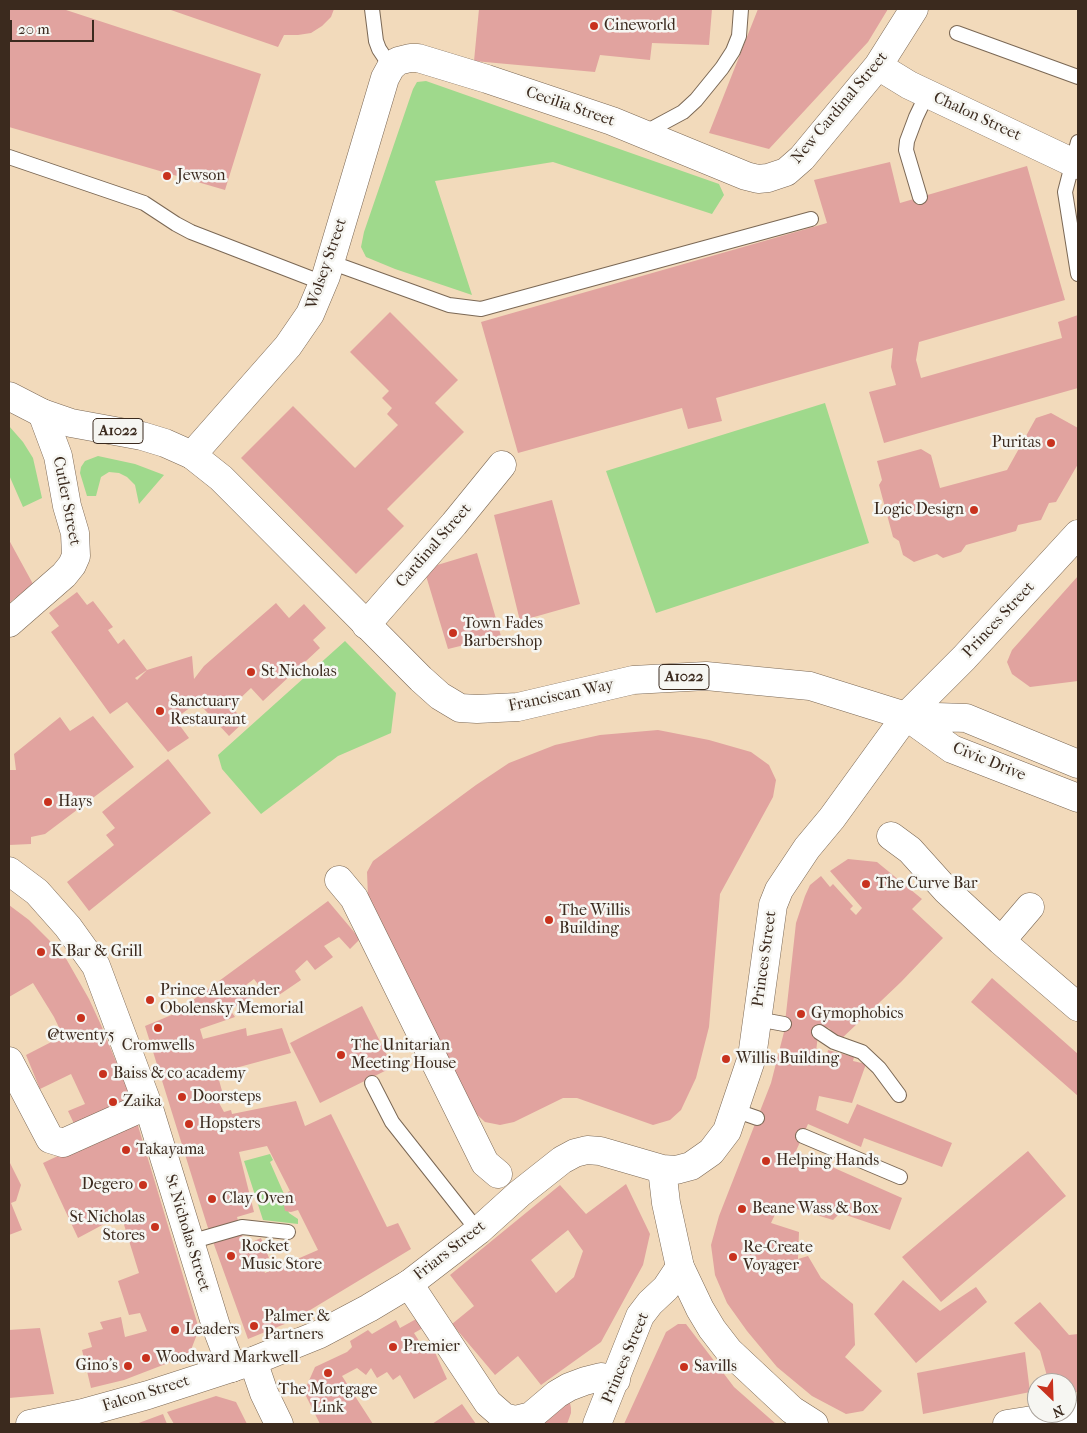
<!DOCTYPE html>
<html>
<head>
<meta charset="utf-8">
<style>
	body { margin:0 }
	#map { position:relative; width:1087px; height:1433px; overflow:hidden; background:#f2dabb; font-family:"IM FELL French Canon",serif }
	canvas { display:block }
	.frame { position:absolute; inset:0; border:10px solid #3b2a1e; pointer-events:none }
	.north { position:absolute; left:1027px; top:1373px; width:50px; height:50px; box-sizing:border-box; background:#f6f6f2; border:1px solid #aba49d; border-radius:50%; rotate:156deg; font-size:14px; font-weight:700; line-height:20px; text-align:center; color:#3b2a1e }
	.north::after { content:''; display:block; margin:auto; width:18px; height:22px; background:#c8321e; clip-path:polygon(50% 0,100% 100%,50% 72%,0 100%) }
	.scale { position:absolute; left:10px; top:20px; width:84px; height:22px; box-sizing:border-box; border:2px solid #3b2a1e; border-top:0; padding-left:6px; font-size:15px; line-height:18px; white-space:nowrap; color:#3b2a1e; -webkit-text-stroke:4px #f6f6f2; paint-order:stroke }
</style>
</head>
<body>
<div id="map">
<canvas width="1087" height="1433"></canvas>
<div class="frame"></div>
<div class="north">N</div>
<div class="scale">20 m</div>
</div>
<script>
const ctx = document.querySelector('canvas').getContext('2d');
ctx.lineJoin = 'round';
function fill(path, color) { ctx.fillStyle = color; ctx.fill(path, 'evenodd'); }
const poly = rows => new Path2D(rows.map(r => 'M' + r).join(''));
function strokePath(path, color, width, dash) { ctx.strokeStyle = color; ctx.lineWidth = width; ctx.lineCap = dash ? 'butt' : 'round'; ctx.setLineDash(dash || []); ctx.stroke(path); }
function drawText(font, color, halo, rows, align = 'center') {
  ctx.font = font + ' "IM FELL French Canon",serif'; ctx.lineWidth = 5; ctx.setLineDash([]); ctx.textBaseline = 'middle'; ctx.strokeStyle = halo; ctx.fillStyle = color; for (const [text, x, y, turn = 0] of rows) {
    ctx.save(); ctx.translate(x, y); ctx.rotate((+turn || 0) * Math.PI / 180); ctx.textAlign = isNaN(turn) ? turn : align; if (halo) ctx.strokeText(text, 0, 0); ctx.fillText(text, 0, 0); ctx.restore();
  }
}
const green = poly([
	[426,81,719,184,724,195,712,214,553,162,435,181,472,295,395,269,366,257,361,247,364,232,413,89,417,82],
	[825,403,869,543,656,613,606,471],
	[9,426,23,442,33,458,42,498,23,507,9,475],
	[98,456,135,464,164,475,139,504,135,485,127,477,119,473,109,472,101,477,96,496,87,496,80,473,81,467,85,461],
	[345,641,396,693,391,733,338,756,261,814,222,769,218,755],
	[270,1154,273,1160,270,1162,284,1194,286,1206,289,1213,298,1219,298,1224,263,1220,244,1161]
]);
const building = poly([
	[9,9,63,9,261,74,225,190,9,127],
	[168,9,334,9,331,17,322,26,311,33,298,35,284,35,278,47],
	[479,9,712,9,709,45,652,43,650,60,600,55,595,72,474,61],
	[758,9,888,9,868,42,769,149,709,133],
	[890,162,900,203,1027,166,1065,300,919,342,916,360,921,378,1062,338,1058,322,1078,315,1078,388,884,443,869,392,896,385,891,367,893,348,716,398,722,421,688,429,682,408,518,453,481,322,827,223,814,180],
	[390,312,458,380,435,403,464,432,387,509,404,526,356,574,241,458,293,406,355,468,398,425,387,414,392,408,382,398,389,391,350,352],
	[1051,413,1078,428,1078,464,1056,502,1049,503,1041,520,1018,525,1016,531,966,545,961,552,943,558,937,554,914,562,903,555,899,541,893,537,879,485,882,480,877,461,921,449,931,455,940,488,1007,470,1036,418],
	[552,500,580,604,520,621,494,515],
	[9,540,33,584,9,603],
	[477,553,501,636,448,649,424,569],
	[1078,576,1078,681,1030,687,1012,674,1007,662,1012,650],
	[77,592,87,605,93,601,113,627,108,630,118,644,124,639,147,670,135,678,137,680,147,670,192,656,194,679,204,666,276,603,289,618,304,604,326,628,313,640,320,648,263,701,251,688,231,707,245,721,229,736,192,696,196,703,175,719,189,738,168,752,127,702,110,714,51,632,59,626,49,613],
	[93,716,134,767,45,834,31,837,31,844,9,845,9,770,16,770,14,754,60,717,70,731],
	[658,730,709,740,751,752,769,765,776,780,773,797,720,894,709,1027,696,1078,681,1110,670,1120,653,1125,577,1098,563,1098,514,1122,500,1125,485,1122,472,1110,368,897,367,872,373,861,476,785,509,763,555,745,600,735],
	[168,759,211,813,89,911,67,882,114,845,106,835,115,828,102,812],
	[848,859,877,862,922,899,912,909,943,938,901,982,839,1041,829,1028,819,1026,816,1052,827,1055,828,1050,854,1057,853,1061,866,1064,852,1103,819,1096,816,1110,848,1124,857,1104,952,1143,942,1167,864,1138,861,1147,808,1124,796,1151,902,1198,890,1230,840,1213,833,1220,780,1204,771,1223,799,1232,798,1259,808,1256,821,1278,853,1304,855,1345,845,1357,882,1391,863,1411,846,1414,812,1396,777,1367,747,1331,727,1303,715,1275,711,1245,719,1216,771,1083,784,1032,796,923,805,896,810,885,821,876,830,887,833,884,853,906,850,909,856,915,862,908,830,871],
	[328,901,360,939,350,949,339,937,324,946,333,957,315,970,307,960,295,971,301,980,279,995,272,986,263,991,254,979,246,985,255,995,230,1010,235,1017,200,1029,203,1039,246,1028,247,1036,282,1028,291,1053,217,1073,224,1098,218,1101,224,1112,231,1110,232,1114,296,1101,305,1126,331,1114,387,1227,398,1223,411,1249,292,1321,248,1339,207,1225,145,1026,174,1014],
	[267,1146,290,1191,286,1193,283,1200,285,1211,291,1212,298,1210,318,1250,265,1273,260,1261,269,1258,261,1238,245,1245,237,1217,254,1212,239,1152],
	[9,905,29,920,64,955,89,999,101,1025,134,1105,77,1130,68,1111,85,1104,71,1074,40,1089,26,1055,63,1036,54,1017,33,983,9,997],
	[992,978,1078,1054,1078,1096,971,1002],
	[362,1006,393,1067,320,1103,290,1043],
	[136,1119,199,1329,189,1355,124,1380,91,1388,82,1350,92,1347,88,1333,103,1329,100,1322,121,1317,125,1337,147,1331,140,1313,129,1315,118,1281,139,1273,121,1215,78,1238,43,1163],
	[1028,1151,1066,1196,941,1302,902,1257],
	[9,1161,21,1185,16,1201,11,1203,22,1230,9,1235],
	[626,1184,650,1234,643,1265,601,1342,541,1385,518,1356,495,1375,452,1324,474,1306,450,1275,560,1185,586,1214],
	[568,1230,583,1251,574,1277,556,1293,531,1260],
	[903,1280,940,1311,976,1287,987,1302,916,1363,874,1314],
	[1040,1302,1069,1335,1078,1334,1078,1392,1067,1392,1067,1383,1049,1383,1040,1351,1014,1323],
	[418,1318,423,1328,414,1333,421,1344,433,1348,447,1379,414,1399,400,1375,393,1380,387,1372,377,1378,371,1368,366,1375,357,1368,342,1376,373,1424,320,1424,304,1392,315,1367,347,1352,352,1347,350,1341,368,1330,372,1334,396,1320,400,1328],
	[678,1324,686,1324,734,1387,776,1424,624,1424,666,1332],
	[40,1328,54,1394,9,1398,9,1330],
	[1025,1352,1030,1392,923,1414,917,1373],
	[216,1396,236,1402,247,1424,174,1424,167,1412],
	[566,1401,570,1403,571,1408,571,1413,567,1424,534,1424],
	[462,1404,476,1424,432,1424],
	[163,1414,167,1424,136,1424]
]);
const lane = poly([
	[372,9,376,41,379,49,391,67],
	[957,33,1078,77],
	[644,133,683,112,696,100,722,68,733,51,739,36,741,9],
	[1078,142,1065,192,1078,274],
	[9,157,144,203,176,224,191,232,323,283],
	[920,197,906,150,907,141,916,117,927,94],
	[330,262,449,305,481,309,811,219],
	[757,1019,784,1024],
	[819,1032,834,1042,862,1052,879,1068,899,1095],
	[372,1083,392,1122,478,1231],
	[734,1110,757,1118],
	[803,1136,900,1177],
	[190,1242,242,1227,288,1232]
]);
const street = poly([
	[878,66,909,85,1078,165],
	[192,455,288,346,310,314,326,276,385,78,391,67,398,61,410,58,418,58,487,79,612,121,746,176,758,179,768,178,786,172,802,158,878,66,914,9],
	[9,623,64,575,72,565,76,556,75,533,67,506,58,456,42,413],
	[366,625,454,524,502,465],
	[891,836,910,850,946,890,1001,941,1078,1007],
	[9,871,37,892,68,927,96,966,148,1105,216,1326,232,1368],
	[339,880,354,898,485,1163,498,1174],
	[1001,941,1030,907],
	[9,1061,50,1139,63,1143,148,1105],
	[409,1284,488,1403,504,1417,515,1420,531,1416,557,1394,569,1387,585,1381,601,1377,616,1380],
	[253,1361,264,1393,279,1424],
	[597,1424,640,1316,650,1303,666,1288,680,1267],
	[1007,1424,1058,1416,1078,1415]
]);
const secondary = poly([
	[662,1169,666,1203,680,1267,700,1309,712,1329,729,1351,792,1410,814,1424],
	[30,1424,83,1413,148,1395,253,1361,320,1334,369,1308,409,1284,478,1231,519,1194,562,1160,575,1153,587,1150,600,1151,662,1169,676,1170,691,1166,711,1152,727,1131,752,1057,773,905,779,890,807,848,832,818,906,716,964,658,1078,534]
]);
const primary = poly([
	[9,396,42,413,71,423,142,436,165,443,192,455,221,478,237,494,421,679,440,696,460,708,477,709,518,707,633,680,706,676,810,686,906,716,966,718,1078,764],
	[906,716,952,749,1078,798]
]);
const markers = [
	[594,26,5,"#c8321e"],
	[167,176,5,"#c8321e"],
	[1051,443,5,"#c8321e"],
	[974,510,5,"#c8321e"],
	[453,633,5,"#c8321e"],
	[251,672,5,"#c8321e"],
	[160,711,5,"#c8321e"],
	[48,802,5,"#c8321e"],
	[866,884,5,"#c8321e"],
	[549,920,5,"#c8321e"],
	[41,952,5,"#c8321e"],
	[150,1000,5,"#c8321e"],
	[801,1014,5,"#c8321e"],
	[81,1018,5,"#c8321e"],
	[158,1028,5,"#c8321e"],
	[341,1055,5,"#c8321e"],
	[726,1059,5,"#c8321e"],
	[103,1074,5,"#c8321e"],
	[182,1097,5,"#c8321e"],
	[113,1102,5,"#c8321e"],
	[189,1124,5,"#c8321e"],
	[126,1150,5,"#c8321e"],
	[766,1161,5,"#c8321e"],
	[143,1185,5,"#c8321e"],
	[212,1199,5,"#c8321e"],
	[742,1209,5,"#c8321e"],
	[155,1227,5,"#c8321e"],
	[231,1256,5,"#c8321e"],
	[733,1257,5,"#c8321e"],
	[254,1326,5,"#c8321e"],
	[175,1330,5,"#c8321e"],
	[393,1347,5,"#c8321e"],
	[146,1358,5,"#c8321e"],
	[128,1366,5,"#c8321e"],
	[684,1367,5,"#c8321e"],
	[328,1373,5,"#c8321e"]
];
const shields = [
	[118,431,50],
	[684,677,50]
];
const shieldNames = [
	["A1022",118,431],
	["A1022",684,677]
];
const poiNames = [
	["Cineworld",604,26],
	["Jewson",177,176],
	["Puritas",1041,443,"right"],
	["Logic Design",964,510,"right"],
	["Town Fades",463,624],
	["Barbershop",463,642],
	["St Nicholas",261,672],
	["Sanctuary",170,702],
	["Restaurant",170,720],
	["Hays",58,802],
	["The Curve Bar",876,884],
	["The Willis",559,911],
	["Building",559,929],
	["K Bar & Grill",51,952],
	["Prince Alexander",160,991],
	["Obolensky Memorial",160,1009],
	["Gymophobics",811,1014],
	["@twenty5",81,1036,"center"],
	["Cromwells",158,1046,"center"],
	["The Unitarian",351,1046],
	["Meeting House",351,1064],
	["Willis Building",736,1059],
	["Baiss & co academy",113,1074],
	["Doorsteps",192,1097],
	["Zaika",123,1102],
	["Hopsters",199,1124],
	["Takayama",136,1150],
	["Helping Hands",776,1161],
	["Degero",133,1185,"right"],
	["Clay Oven",222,1199],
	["Beane Wass & Box",752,1209],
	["St Nicholas",145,1218,"right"],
	["Stores",145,1236,"right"],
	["Rocket",241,1247],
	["Music Store",241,1265],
	["Re-Create",743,1248],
	["Voyager",743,1266],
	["Palmer &",264,1317],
	["Partners",264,1335],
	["Leaders",185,1330],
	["Premier",403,1347],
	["Woodward Markwell",156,1358],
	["Gino's",118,1366,"right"],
	["Savills",694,1367],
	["The Mortgage",328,1390,"center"],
	["Link",328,1408,"center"]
];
const streetNames = [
	["Cecilia Street",570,107,19],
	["New Cardinal Street",840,108,-50],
	["Chalon Street",977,117,25],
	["Wolsey Street",327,264,-71],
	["Cutler Street",66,501,79],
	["Cardinal Street",434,546,-49],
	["Princes Street",999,620,-47],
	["Franciscan Way",561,696,-12],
	["Civic Drive",989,762,22],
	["Princes Street",765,959,-82],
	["St Nicholas Street",187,1233,73],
	["Friars Street",450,1251,-38],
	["Princes Street",626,1358,-67],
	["Falcon Street",146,1394,-17]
];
fill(green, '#9fd98c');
fill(building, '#e1a39f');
strokePath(lane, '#7b6855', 16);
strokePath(street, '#7b6855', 29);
strokePath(secondary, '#7b6855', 29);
strokePath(primary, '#7b6855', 29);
strokePath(lane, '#fff', 14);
strokePath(street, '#fff', 28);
strokePath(secondary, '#fff', 28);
strokePath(primary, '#fff', 28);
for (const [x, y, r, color] of markers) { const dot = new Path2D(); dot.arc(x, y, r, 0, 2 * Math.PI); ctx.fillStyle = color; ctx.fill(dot); strokePath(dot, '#f6f6f2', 2); }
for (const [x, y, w] of shields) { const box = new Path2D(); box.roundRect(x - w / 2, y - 12.5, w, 25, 4); ctx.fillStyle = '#f6f6f2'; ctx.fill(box); strokePath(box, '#3b2a1e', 1); }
drawText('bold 15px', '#3b2a1e', null, shieldNames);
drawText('16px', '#3b2a1e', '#f6f6f2', poiNames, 'left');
drawText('16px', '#3b2a1e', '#f6f6f2', streetNames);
</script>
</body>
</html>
